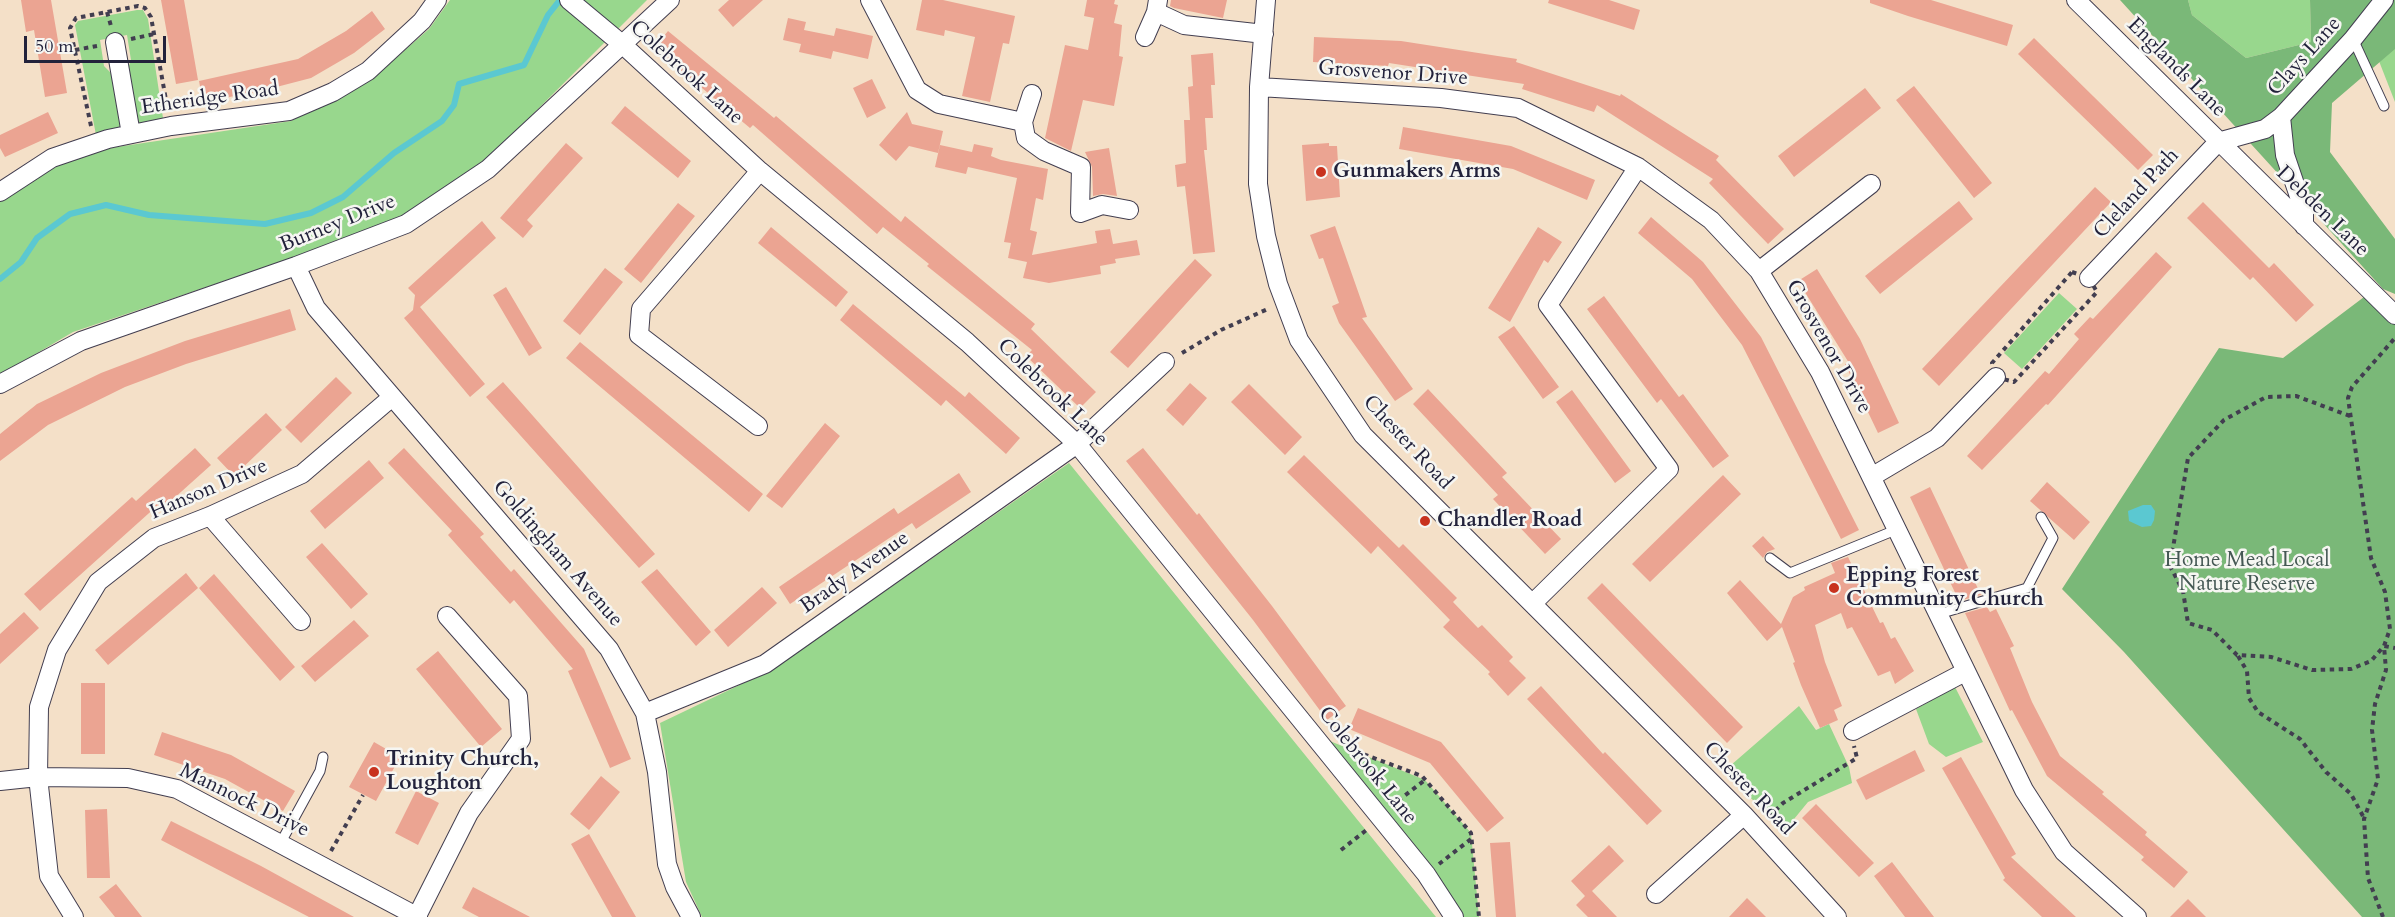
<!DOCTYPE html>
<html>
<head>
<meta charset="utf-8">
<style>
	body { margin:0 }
	#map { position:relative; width:2395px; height:917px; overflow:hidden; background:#f4e0c8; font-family:Cardo,serif }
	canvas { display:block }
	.scale { position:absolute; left:24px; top:36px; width:142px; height:27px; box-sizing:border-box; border:3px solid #22223b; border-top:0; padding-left:8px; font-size:18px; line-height:21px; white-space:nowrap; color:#22223b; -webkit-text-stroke:4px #f6f6f2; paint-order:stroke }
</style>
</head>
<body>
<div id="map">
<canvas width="2395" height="917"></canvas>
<div class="scale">50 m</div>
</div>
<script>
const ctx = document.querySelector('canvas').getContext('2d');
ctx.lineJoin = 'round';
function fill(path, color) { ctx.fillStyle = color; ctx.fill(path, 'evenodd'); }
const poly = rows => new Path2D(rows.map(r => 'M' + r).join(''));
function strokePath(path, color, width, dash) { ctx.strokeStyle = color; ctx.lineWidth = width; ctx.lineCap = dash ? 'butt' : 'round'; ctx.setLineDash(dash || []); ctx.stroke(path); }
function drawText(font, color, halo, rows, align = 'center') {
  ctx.font = font + ' Cardo,serif'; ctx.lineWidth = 5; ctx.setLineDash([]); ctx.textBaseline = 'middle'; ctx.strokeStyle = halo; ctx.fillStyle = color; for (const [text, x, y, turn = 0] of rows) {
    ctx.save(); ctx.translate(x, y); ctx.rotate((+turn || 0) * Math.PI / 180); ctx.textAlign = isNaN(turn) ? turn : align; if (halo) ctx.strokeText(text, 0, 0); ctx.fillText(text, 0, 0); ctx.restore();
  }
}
const green = poly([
	[450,0,647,0,487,160,400,217,337,243,73,332,0,375,0,201,53,166,110,148,291,121,373,78,429,29],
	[2188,0,2310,0,2311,42,2246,58,2192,15],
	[137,10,143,10,148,19,163,118,132,125,125,77,131,60,127,35,100,40,104,66,116,78,123,126,96,135,75,25,78,21],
	[2395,33,2395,102,2377,56],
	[2059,293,2077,309,2022,369,2004,353],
	[1069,463,1436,917,702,917,686,882,660,723,775,668],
	[1955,687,1983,742,1946,757,1929,744,1916,709],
	[1799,706,1816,730,1829,724,1849,767,1852,783,1808,802,1785,830,1723,772],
	[1325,739,1425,780,1471,833,1479,917,1462,917]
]);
const forest = poly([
	[2120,0,2188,0,2192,15,2246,58,2311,42,2310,0,2395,0,2395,49,2332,103,2330,152,2395,239,2395,294,2383,289],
	[2364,297,2395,319,2395,917,2362,917,2124,652,2062,589,2219,348,2283,358]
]);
const water = poly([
	[2143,505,2151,505,2155,511,2154,520,2151,526,2142,527,2129,521,2128,511]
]);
const stream = poly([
	[0,279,21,262,37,238,70,214,106,205,149,215,265,224,311,213,343,197,394,153,442,121,454,105,459,84,524,65,548,15,560,0]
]);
const building = poly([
	[21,0,51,0,67,93,45,97,34,30,26,32],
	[161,0,184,0,198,80,176,84],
	[729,0,763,0,733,27,718,10],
	[922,0,943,0,1015,16,1009,44,1003,43,990,102,962,96,975,37,945,30,944,36,916,30],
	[1087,0,1115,0,1114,4,1118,5,1114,23,1122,25,1119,56,1123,57,1114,106,1083,100,1071,151,1045,138,1065,45,1088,50,1094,18,1084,16],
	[1171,0,1227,0,1223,18,1174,8,1170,6],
	[1549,0,1609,0,1640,10,1634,30,1548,3],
	[1870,0,1931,0,2013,25,2007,46,1908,16,1870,3],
	[372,11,385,29,354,53,311,78,261,91,203,102,199,81,298,59,346,31],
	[788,18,806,22,804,30,834,36,836,28,873,36,868,59,833,51,831,59,799,52,801,44,783,40],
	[668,31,774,118,776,116,901,222,905,216,1035,324,1031,329,1096,392,1080,408,1026,356,1032,350,927,266,929,264,883,227,877,234,753,125,750,128,654,48],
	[1314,37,1401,41,1517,59,1516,62,1620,96,1621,94,1719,156,1716,160,1784,229,1768,244,1709,183,1713,179,1597,105,1594,112,1522,89,1524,84,1389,63,1388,66,1313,62],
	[2034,38,2153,155,2138,170,2018,54],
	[1213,53,1215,85,1211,85,1213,118,1205,118,1207,150,1204,150,1215,252,1193,254,1185,186,1177,187,1175,165,1186,163,1184,120,1190,120,1188,87,1193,86,1191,55],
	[872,79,886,108,867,118,853,88],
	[1914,86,1992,183,1974,198,1896,100],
	[1865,88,1881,108,1794,177,1778,156],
	[625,106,691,161,678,178,611,123],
	[48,112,58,133,5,157,0,148,0,135],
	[907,112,912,124,943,131,938,153,909,146,896,161,879,145],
	[1403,127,1511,146,1595,180,1587,200,1513,169,1399,149],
	[566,143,583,158,527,220,533,226,523,238,500,218],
	[1329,143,1329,146,1337,146,1340,197,1306,201,1302,145],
	[974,144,993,148,991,156,1001,160,1048,169,1043,200,1036,198,1030,230,1037,232,1032,255,1097,243,1095,231,1110,229,1113,244,1137,240,1140,255,1115,259,1116,263,1100,266,1101,274,1049,283,1023,278,1027,262,1008,258,1011,243,1004,242,1017,178,968,167,966,174,935,167,940,145,972,152],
	[1109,148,1117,196,1103,194,1093,196,1092,167,1085,152],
	[2095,187,2111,202,1939,386,1922,369],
	[1959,201,1973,219,1880,294,1865,276],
	[2203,202,2269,268,2274,263,2314,305,2296,322,2253,277,2250,280,2187,218],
	[678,203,695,216,641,283,624,269],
	[1651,217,1703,262,1761,337,1859,530,1841,539,1742,345,1692,279,1638,233],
	[482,221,496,238,420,307,485,384,470,397,404,318,413,310,415,295,408,288],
	[1335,226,1367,317,1362,318,1413,389,1395,401,1339,323,1332,306,1339,303,1323,258,1319,259,1310,235],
	[771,227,848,292,836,307,758,243],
	[1538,227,1562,242,1548,263,1544,260,1510,322,1488,308],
	[2156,252,2172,267,2048,405,2046,404,1982,470,1967,456,2045,371,2049,374,2079,339,2074,334,2090,317,2093,319],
	[1195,259,1212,275,1128,368,1110,352],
	[605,268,623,282,580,335,563,321],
	[1817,269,1860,339,1899,423,1878,433,1845,364,1849,363,1798,281],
	[506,287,542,348,529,356,493,295],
	[1604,296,1679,397,1683,394,1729,456,1713,468,1661,399,1657,403,1587,309],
	[853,304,965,397,969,392,1020,438,1006,454,946,400,941,406,840,320],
	[290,309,296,330,186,364,125,387,48,425,0,461,0,434,37,404,101,373,185,341],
	[1514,326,1559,387,1543,399,1498,337],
	[580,342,763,494,749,512,566,358],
	[336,377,352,393,301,443,285,427],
	[503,382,655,554,639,568,486,397],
	[1190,383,1207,398,1183,426,1166,410],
	[1249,384,1302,437,1285,455,1231,402],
	[1428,389,1507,473,1502,477,1561,539,1545,554,1493,499,1498,495,1413,404],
	[1572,390,1631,471,1615,483,1556,402],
	[266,413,282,430,234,476,217,458],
	[825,423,840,436,782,508,766,496],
	[195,448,211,465,162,509,158,505,40,611,24,594,132,497,136,501],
	[404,448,484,534,480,537,511,572,514,569,584,649,631,759,610,768,568,671,573,669,514,600,510,604,463,552,448,535,452,531,388,463],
	[1143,448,1197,515,1199,513,1272,606,1346,706,1327,720,1253,620,1126,461],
	[1304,455,1399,548,1403,544,1457,598,1453,602,1478,628,1482,625,1513,657,1509,661,1526,678,1508,696,1488,674,1490,672,1443,627,1450,620,1378,546,1371,554,1287,472],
	[369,460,384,478,325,529,310,511],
	[959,473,971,492,916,529,912,523,790,604,779,587,894,508,898,514],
	[1723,475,1741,494,1650,582,1632,564],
	[2047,482,2090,522,2074,540,2030,501],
	[1930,487,1981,595,1959,601,1910,497],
	[1763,536,1775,549,1767,552,1763,558,1752,546],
	[322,543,368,594,351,609,306,557],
	[1848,557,1880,623,1883,622,1891,639,1895,637,1914,671,1895,684,1890,671,1878,676,1852,627,1847,629,1841,613,1815,625,1825,662,1842,706,1834,710,1838,720,1820,728,1801,685,1793,663,1795,662,1782,627,1767,641,1727,593,1740,580,1781,624,1793,597,1805,590,1804,587,1835,573,1831,563],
	[657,569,711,632,696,646,641,582],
	[186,573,198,588,108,665,95,650],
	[214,574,295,667,280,681,199,588],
	[1602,583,1743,727,1727,743,1587,598],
	[762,587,777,603,728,647,714,630],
	[1987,607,1990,612,1996,609,2014,646,2010,648,2032,702,2060,756,2104,792,2102,794,2147,832,2145,835,2188,872,2174,888,2141,860,2144,857,2047,776,2012,710,2010,711,1965,613],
	[24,612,39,628,0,664,0,634],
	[354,620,369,636,315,682,301,666],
	[438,651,502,729,481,747,416,669],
	[81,683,105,683,105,754,81,754],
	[1541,686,1603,754,1605,752,1662,811,1647,825,1527,699],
	[1358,708,1441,742,1504,818,1487,832,1430,763,1349,729],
	[162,732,231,755,295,791,283,811,225,779,154,755],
	[374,742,400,757,376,801,349,787],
	[1915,750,1925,771,1866,800,1856,780],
	[1961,757,2016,854,2011,857,2076,917,2042,917,2003,880,2005,878,1942,768],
	[601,776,620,792,589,830,570,814],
	[416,791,439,803,418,845,395,833],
	[1816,804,1874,863,1859,877,1802,818],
	[107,809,110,878,87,878,85,810],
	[171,821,261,866,354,917,309,917,161,840],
	[589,834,636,917,612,917,571,844],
	[1510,842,1516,917,1496,917,1490,843],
	[1609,845,1624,861,1592,891,1617,917,1588,917,1576,905,1585,896,1571,881],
	[1892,862,1934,917,1905,917,1874,876],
	[116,884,142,917,115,917,99,897],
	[473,887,530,917,479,917,462,908],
	[1747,898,1766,917,1729,917],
	[2188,899,2206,917,2170,917]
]);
const path = poly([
	[107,12,111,26],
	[131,39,154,34],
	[75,50,97,46],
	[91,126,70,28,76,18,138,6,145,8,151,17,168,111],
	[2072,272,2089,278,2097,292,2014,382,1996,377,1992,363,2072,272],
	[1182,353,1221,330,1270,308],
	[2350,416,2296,396,2266,397,2224,420,2188,458,2170,566,2183,591,2188,623,2212,630,2237,655,2271,657,2312,670,2351,669,2371,661,2384,646,2390,629,2385,592,2371,558,2348,398,2352,387,2395,338],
	[2238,656,2247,671,2249,698,2258,712,2300,739,2326,772,2351,794,2364,818],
	[1347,748,1422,776,1471,833,1479,917],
	[1391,806,1425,780],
	[1769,817,1783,803,1857,758,1854,746],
	[1341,850,1369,828],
	[331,851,363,795],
	[1439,864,1471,839],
	[2383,917,2368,878,2364,819,2378,779,2372,730,2375,704,2386,670,2384,646,2395,648]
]);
const lane = poly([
	[2353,39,2384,106],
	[1770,558,1790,573,1898,529],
	[1939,614,2027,588,2053,538,2041,517],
	[280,844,320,771,323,757]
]);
const street = poly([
	[569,0,623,45,760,171,967,342,1077,444,1426,874,1454,917],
	[870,0,917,90,939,104,1023,122],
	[1158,0,1156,12,1184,25,1264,34],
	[1266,0,1259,87,1258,184,1266,236,1278,284,1299,340,1363,435,1744,815,1837,917],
	[2076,0,2395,315],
	[1145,37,1156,12],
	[115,42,131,134],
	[1259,87,1441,98,1518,108,1638,167,1711,220,1759,271,1820,372,2024,790,2064,852,2137,917],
	[1032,94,1023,122,1026,138,1044,151,1081,167,1080,213,1102,205,1129,210],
	[2281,117,2285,155,2304,211,2304,226],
	[0,192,52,158,108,139,171,126,289,111,333,92,368,71,422,21,437,0],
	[296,266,316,308,609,649,645,713,657,772,667,864,675,887,691,917],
	[1759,271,1871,184],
	[2089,278,2218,142,2265,129,2281,117,2353,39,2384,0],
	[0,384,81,341,296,266,406,224,488,169,670,0],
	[758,426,639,335,641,309,760,171],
	[1873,476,1937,438,1996,377],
	[210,516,301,621],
	[1533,603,1669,469,1548,305,1638,167],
	[645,713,765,664,1077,444,1165,362],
	[1853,731,1965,672],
	[0,781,38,777,128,778,177,789,418,917],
	[1656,894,1744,815],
	[417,916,469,813,521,739,518,696,447,616],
	[74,917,49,876,38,777,39,707,57,650,98,582,154,538,210,516,302,474,391,398]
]);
const markers = [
	[1321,172,6,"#c8321e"],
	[1425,521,6,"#c8321e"],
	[1834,588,6,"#c8321e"],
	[374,772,6,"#c8321e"]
];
const streetNames = [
	["Clays Lane",2305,57,-48],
	["Englands Lane",2176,68,45],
	["Colebrook Lane",686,73,42],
	["Grosvenor Drive",1393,74,4],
	["Etheridge Road",210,99,-8],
	["Cleland Path",2137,194,-47],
	["Debden Lane",2322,212,44],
	["Burney Drive",338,224,-22],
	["Grosvenor Drive",1828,347,60],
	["Colebrook Lane",1052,393,44],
	["Chester Road",1407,443,47],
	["Hanson Drive",209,490,-23],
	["Goldingham Avenue",557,554,49],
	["Brady Avenue",855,573,-35],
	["Colebrook Lane",1367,766,51],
	["Chester Road",1748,789,46],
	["Mannock Drive",244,801,26]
];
const poiNames = [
	["Gunmakers Arms",1333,172],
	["Chandler Road",1437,521],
	["Epping Forest",1846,576],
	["Community Church",1846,600],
	["Trinity Church,",386,760],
	["Loughton",386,784]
];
const parkNames = [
	["Home Mead Local",2247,561],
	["Nature Reserve",2247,585]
];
fill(green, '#98d78d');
fill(forest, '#7ab878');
fill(water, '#5bc8d1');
strokePath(stream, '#5bc8d1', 6);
fill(building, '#eba492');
strokePath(lane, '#423e50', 11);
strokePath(street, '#423e50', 20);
strokePath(path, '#423e50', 4, [4.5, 4.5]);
strokePath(lane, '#fff', 9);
strokePath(street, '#fff', 18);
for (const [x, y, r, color] of markers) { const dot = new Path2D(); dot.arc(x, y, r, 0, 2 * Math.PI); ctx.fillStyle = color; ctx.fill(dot); strokePath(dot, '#f6f6f2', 2); }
drawText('21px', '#22223b', '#f6f6f2', streetNames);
drawText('bold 21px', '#22223b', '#f6f6f2', poiNames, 'left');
drawText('21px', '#455854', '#f6f6f2', parkNames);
</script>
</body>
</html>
